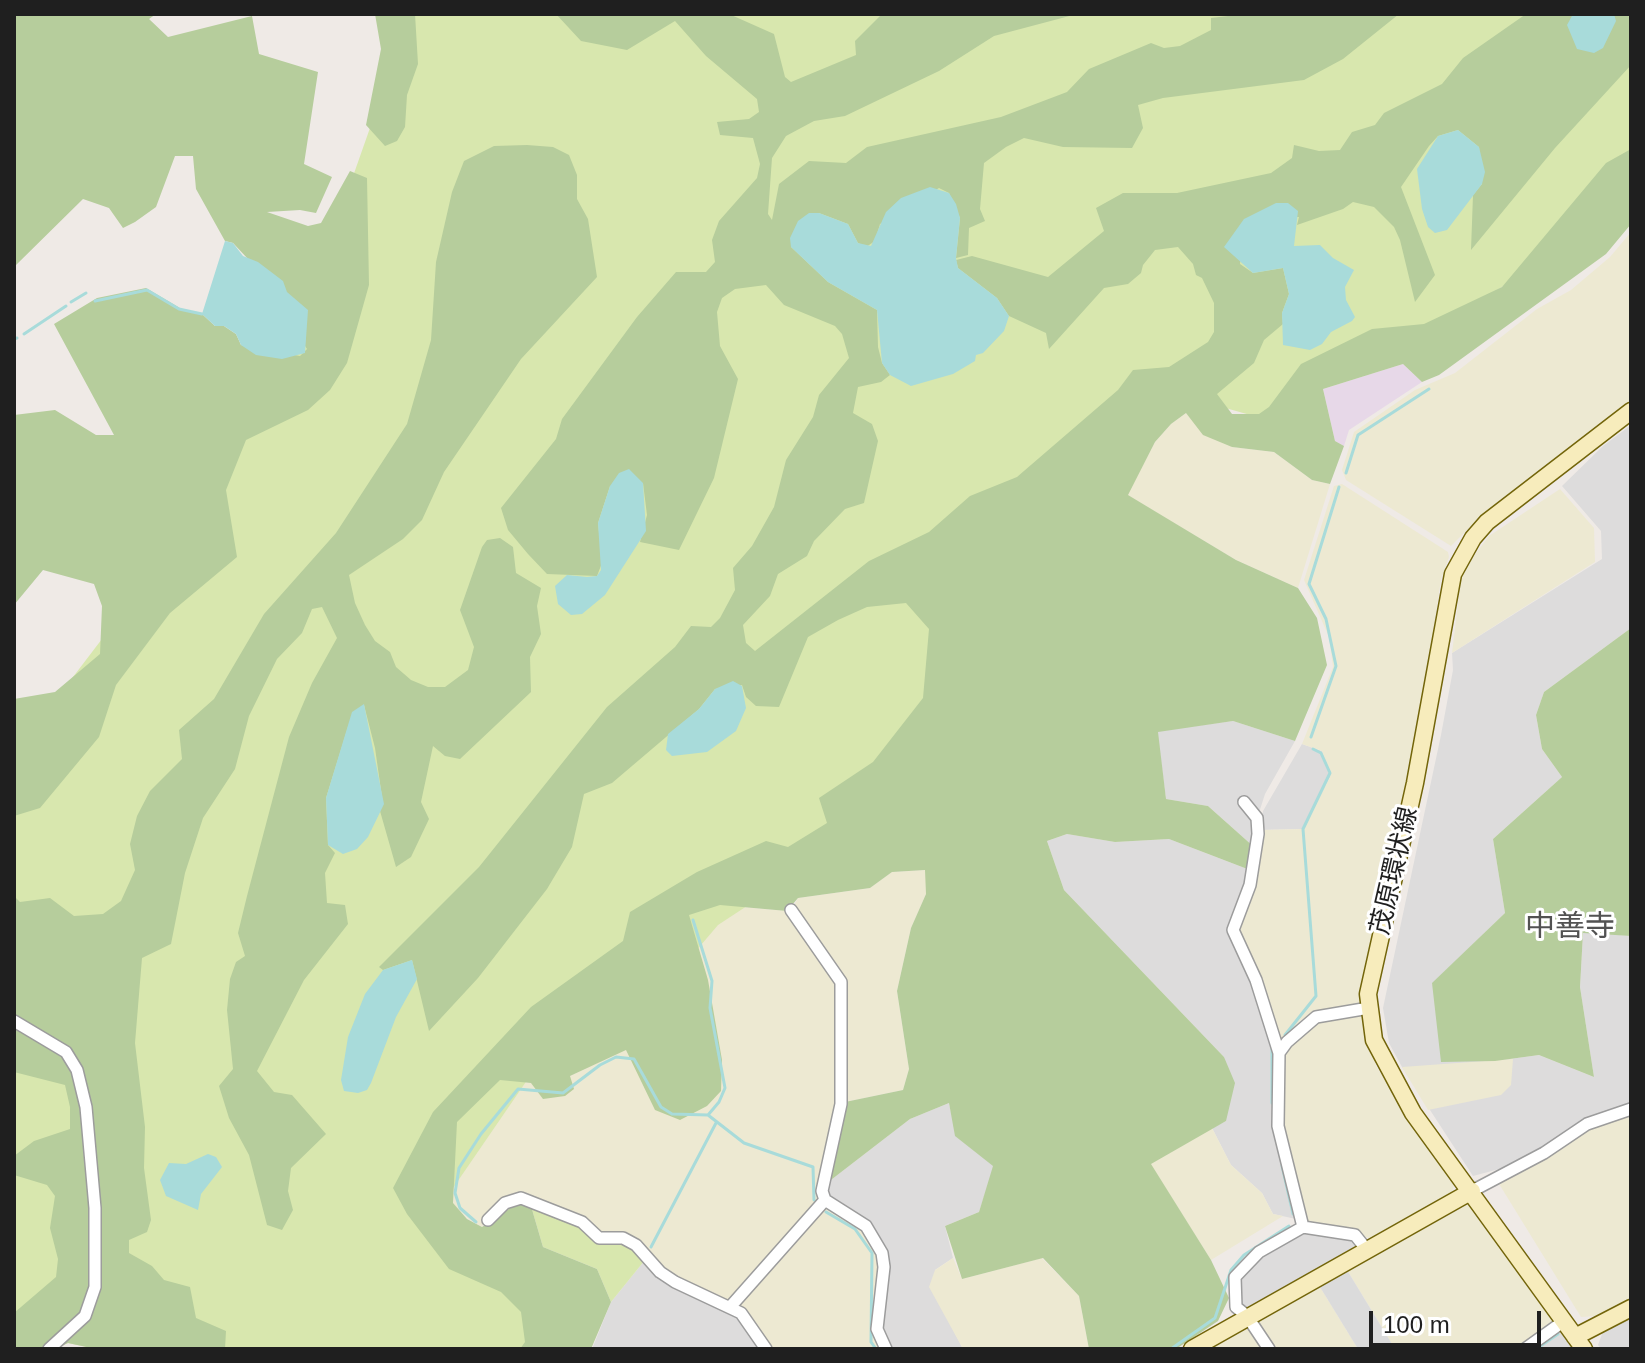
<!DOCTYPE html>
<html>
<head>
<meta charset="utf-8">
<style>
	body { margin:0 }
	#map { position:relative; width:1645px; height:1363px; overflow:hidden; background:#efeae6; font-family:Helvetica,sans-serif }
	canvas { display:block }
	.frame { position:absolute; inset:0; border:16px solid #1f1f1f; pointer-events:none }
	.scale { position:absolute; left:1369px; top:1311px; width:172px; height:36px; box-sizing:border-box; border:4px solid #1f1f1f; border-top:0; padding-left:10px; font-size:24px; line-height:28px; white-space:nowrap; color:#1f1f1f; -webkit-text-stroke:6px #fff; paint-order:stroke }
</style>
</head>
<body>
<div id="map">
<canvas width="1645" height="1363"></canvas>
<div class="frame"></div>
<div class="scale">100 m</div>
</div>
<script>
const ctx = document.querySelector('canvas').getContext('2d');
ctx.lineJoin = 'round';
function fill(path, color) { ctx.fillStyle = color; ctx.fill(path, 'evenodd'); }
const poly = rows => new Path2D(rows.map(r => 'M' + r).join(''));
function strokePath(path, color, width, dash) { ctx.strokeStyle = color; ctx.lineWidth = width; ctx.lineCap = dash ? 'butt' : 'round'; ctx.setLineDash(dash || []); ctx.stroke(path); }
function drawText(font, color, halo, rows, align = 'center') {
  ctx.font = font + ' Helvetica,"Noto Sans JP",sans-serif'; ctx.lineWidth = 6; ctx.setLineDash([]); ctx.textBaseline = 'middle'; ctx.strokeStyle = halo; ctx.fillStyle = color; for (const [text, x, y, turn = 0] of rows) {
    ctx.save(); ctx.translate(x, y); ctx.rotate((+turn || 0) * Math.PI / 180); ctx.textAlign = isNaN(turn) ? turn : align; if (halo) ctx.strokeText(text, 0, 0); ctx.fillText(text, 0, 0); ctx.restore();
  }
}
const residential = poly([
	[1631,425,1631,628,1544,692,1536,715,1542,749,1562,777,1493,839,1505,913,1432,984,1495,1061,1539,1055,1594,1077,1580,987,1583,932,1631,936,1631,1106,1503,1168,1473,1176,1402,1067,1389,1043,1383,1008,1441,735,1453,670,1452,653,1602,559,1601,531,1562,486,1603,446],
	[1233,721,1295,741,1265,794,1255,825,1254,847,1208,806,1166,799,1157,731],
	[1302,744,1322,751,1330,777,1302,829,1261,830,1263,811],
	[1067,834,1115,842,1169,839,1250,870,1254,981,1275,1050,1296,1219,1273,1214,1262,1193,1231,1165,1212,1128,1226,1121,1224,1057,1064,890,1047,841],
	[949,1103,956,1136,994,1166,979,1212,945,1226,953,1258,935,1270,948,1319,963,1349,891,1349,882,1335,887,1248,865,1220,828,1195,827,1183,910,1119],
	[1305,1230,1352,1236,1356,1251,1245,1309,1237,1293,1239,1278,1259,1255],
	[645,1260,742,1318,763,1349,592,1349,611,1302],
	[1631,1310,1631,1349,1601,1349,1598,1345,1605,1326],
	[1558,1329,1574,1349,1529,1349]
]);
const industrial = poly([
	[1403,364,1422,382,1349,430,1344,446,1335,441,1323,389]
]);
const farmland = poly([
	[1631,232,1631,403,1484,513,1451,546,1346,480,1342,470,1354,432,1415,390,1455,373,1537,309,1571,290,1610,257],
	[1186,413,1232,447,1274,452,1312,480,1330,484,1298,588,1236,560,1127,495,1155,442,1171,424],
	[1342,484,1448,552,1449,557,1441,579,1417,745,1363,1004,1311,1015,1301,1020,1284,1043,1279,1040,1236,930,1261,830,1302,829,1330,777,1322,751,1302,744,1333,667,1329,637,1304,580,1334,486],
	[1560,489,1594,528,1595,562,1452,653,1461,579,1467,565,1489,536],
	[926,870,926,894,911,928,897,991,909,1069,903,1090,845,1102,847,990,839,967,793,907,798,898,870,888,892,872],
	[720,905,787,911,838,986,837,1104,819,1199,728,1301,671,1276,602,1235,501,1201,482,1227,468,1219,453,1204,454,1154,500,1080,531,1083,570,1076,627,1049,689,915],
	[1362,1014,1376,1066,1454,1185,1451,1196,1375,1239,1312,1227,1300,1213,1281,1126,1283,1056,1288,1047,1316,1021],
	[1513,1059,1511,1085,1501,1095,1428,1110,1402,1067],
	[1631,1113,1631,1300,1596,1316,1581,1317,1496,1179,1595,1124],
	[1212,1128,1231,1165,1262,1193,1273,1214,1283,1216,1211,1260,1150,1164],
	[1471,1203,1553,1318,1552,1325,1520,1349,1395,1349,1347,1270],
	[830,1206,862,1227,881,1260,883,1349,772,1349,737,1300,822,1207],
	[953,1258,962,1279,1042,1258,1079,1296,1089,1349,963,1349,929,1287,935,1270],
	[1320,1287,1358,1349,1274,1349,1257,1324,1259,1319],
	[1248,1325,1264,1349,1207,1349]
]);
const grass = poly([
	[388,14,1631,14,1631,190,1502,287,1322,384,1282,424,1162,390,952,739,785,881,718,925,644,1012,534,1070,440,1207,577,1349,96,1349,68,1343,55,1349,14,1349,14,736,57,698,105,635,339,216,383,91],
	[531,1206,578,1224,593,1238,626,1241,645,1260,611,1302,597,1269,543,1247]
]);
const forest = poly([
	[14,14,156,14,149,19,168,37,252,16,259,54,318,72,304,164,332,177,316,213,300,210,267,212,308,226,321,223,350,171,367,178,369,285,347,363,330,390,308,410,246,440,226,490,237,557,170,613,116,685,99,737,40,808,14,816,14,699,55,692,100,654,102,606,94,584,43,570,14,605,14,415,55,410,96,435,114,435,54,324,97,298,146,288,185,311,202,314,215,326,224,326,236,334,241,345,300,356,307,349,248,259,233,243,225,241,196,189,193,156,175,156,156,207,135,222,123,228,109,208,83,199,14,267],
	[375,14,415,14,418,64,407,95,405,127,397,141,385,146,366,125,381,49],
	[556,14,729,14,774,34,785,77,791,82,856,55,855,41,882,14,1077,14,994,36,939,71,845,116,814,121,786,136,772,158,768,214,772,220,779,184,809,161,846,163,867,147,1001,117,1067,92,1089,69,1151,43,1164,48,1180,46,1211,30,1211,18,1245,14,1399,14,1343,59,1304,80,1163,98,1138,105,1143,128,1132,148,1063,147,1024,138,1006,147,984,163,980,209,985,221,969,228,968,255,956,258,960,218,949,193,939,188,880,224,875,241,866,247,858,243,848,224,819,213,791,247,828,282,877,310,878,347,882,363,890,375,881,382,858,387,853,413,872,424,878,441,864,503,845,509,814,541,807,556,778,574,770,596,743,625,746,643,755,651,869,561,929,532,970,496,1017,477,1118,390,1133,370,1169,367,1208,342,1214,332,1214,303,1202,278,1196,275,1193,264,1178,247,1155,250,1143,265,1141,273,1128,284,1104,288,1049,349,1046,333,1009,316,997,298,958,268,956,260,972,256,1048,277,1104,231,1096,208,1123,193,1177,193,1271,173,1292,158,1294,145,1319,151,1340,150,1352,132,1375,125,1384,113,1442,84,1463,58,1526,14,1631,14,1631,65,1555,148,1471,250,1473,195,1482,184,1479,147,1458,130,1438,136,1429,146,1401,187,1435,275,1415,302,1400,240,1394,227,1374,207,1353,202,1343,209,1297,225,1299,217,1244,219,1240,264,1253,273,1283,268,1289,294,1282,313,1283,324,1264,340,1254,363,1217,394,1232,414,1259,414,1269,407,1301,364,1372,329,1424,324,1502,287,1606,163,1631,149,1631,224,1606,254,1439,375,1422,382,1403,364,1323,389,1335,441,1344,446,1330,484,1312,480,1274,452,1232,447,1203,435,1186,413,1171,424,1155,442,1128,495,1236,560,1298,588,1317,618,1327,665,1295,741,1233,721,1158,732,1166,799,1208,806,1254,847,1250,870,1169,839,1115,842,1067,834,1047,841,1064,890,1224,1057,1235,1083,1226,1121,1151,1164,1211,1260,1229,1298,1218,1321,1176,1349,1089,1349,1079,1296,1043,1258,962,1279,945,1226,979,1212,993,1166,955,1136,949,1103,910,1119,827,1183,845,1102,903,1090,909,1069,897,991,911,928,926,894,925,870,892,872,870,888,798,898,787,911,720,905,689,915,708,980,722,1060,721,1091,707,1106,680,1120,655,1110,626,1050,570,1076,574,1089,565,1096,543,1099,531,1083,500,1080,457,1122,453,1203,467,1219,482,1227,521,1201,531,1206,543,1247,597,1269,611,1302,591,1349,520,1349,525,1342,521,1312,501,1292,449,1269,407,1214,393,1188,433,1112,531,1007,623,941,630,912,697,872,766,841,788,847,827,823,819,798,873,762,923,698,929,629,906,603,867,607,838,620,808,637,779,707,756,706,746,697,742,685,715,689,699,709,612,783,584,794,572,847,547,889,478,978,429,1031,412,960,383,970,379,967,479,867,607,707,675,647,691,626,711,627,720,618,735,590,733,568,752,546,774,507,786,460,813,417,819,395,849,358,842,334,835,326,784,305,766,285,735,289,722,298,717,312,720,346,738,379,714,478,679,550,640,542,647,515,643,483,610,486,598,523,602,563,597,576,547,574,528,554,508,530,501,508,556,439,562,419,637,317,676,272,706,272,715,262,712,240,719,221,757,178,760,164,753,138,720,135,717,122,749,119,759,112,757,99,706,56,675,21,627,50,581,41],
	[527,145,553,147,569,155,577,175,577,199,588,219,597,277,521,359,444,472,422,520,403,539,349,575,355,603,365,625,375,641,390,652,396,667,411,680,428,687,445,687,468,670,474,647,460,610,482,547,487,540,500,538,513,547,516,573,541,588,537,606,541,634,530,657,531,692,460,759,445,756,433,746,421,802,429,819,411,857,396,867,380,811,383,804,375,748,364,705,348,727,326,798,328,845,335,853,325,873,327,903,345,905,348,924,304,980,257,1071,274,1092,292,1095,326,1134,291,1168,288,1191,293,1210,282,1230,267,1225,249,1155,229,1118,219,1086,233,1069,227,1010,230,979,236,962,245,956,238,933,247,896,289,737,312,683,337,638,322,607,312,609,302,633,277,659,249,716,235,769,203,818,185,873,171,944,142,958,135,1043,145,1127,144,1168,151,1220,147,1232,129,1240,129,1253,152,1266,164,1280,190,1287,196,1318,226,1331,225,1349,96,1349,68,1343,55,1349,14,1349,14,1313,56,1277,58,1259,50,1228,55,1196,47,1185,14,1175,14,1156,34,1141,70,1129,70,1107,65,1085,14,1072,14,896,20,902,50,898,74,916,103,914,121,901,135,870,130,844,137,816,150,791,182,759,179,730,214,699,264,614,336,533,407,424,431,340,436,262,452,192,464,161,494,146],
	[1631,628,1631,936,1583,933,1580,987,1594,1077,1539,1055,1495,1061,1441,1062,1432,983,1505,913,1493,839,1562,777,1542,749,1536,715,1544,692]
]);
const parking = poly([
	[1347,1270,1395,1349,1358,1349,1320,1287]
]);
const water = poly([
	[1573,14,1614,14,1616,21,1603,48,1594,53,1577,49,1567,25],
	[1458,130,1479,147,1485,172,1482,184,1447,230,1435,233,1428,227,1422,209,1417,169,1438,136],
	[930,187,949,193,956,204,960,218,956,258,958,268,997,298,1009,316,1004,331,983,353,976,355,975,361,953,374,911,386,890,375,882,363,877,310,828,282,791,247,790,238,798,221,809,213,819,213,848,224,858,243,871,246,886,212,901,198],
	[1276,203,1288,203,1298,211,1294,246,1320,245,1333,258,1354,270,1345,287,1346,300,1355,317,1352,321,1331,332,1322,344,1310,350,1283,345,1282,313,1289,294,1283,268,1253,273,1224,247,1244,219],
	[225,241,233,243,243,256,258,262,283,281,287,292,308,310,305,353,282,359,256,355,241,345,236,334,224,326,215,326,202,314],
	[629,469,643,483,646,531,605,595,582,614,571,615,558,604,555,586,567,575,587,577,597,576,601,570,598,523,610,486,619,473],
	[733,681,742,686,746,708,736,731,707,752,672,756,666,750,668,734,699,709,715,689],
	[364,704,384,804,368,837,357,849,343,854,328,845,326,798,352,712],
	[412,960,417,979,396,1017,371,1083,367,1090,358,1093,344,1091,341,1080,348,1037,365,994,383,970],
	[208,1154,216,1157,222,1167,201,1194,198,1210,166,1196,160,1180,169,1163,186,1164]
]);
const stream = poly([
	[95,301,147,290,179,309,202,314],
	[71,302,86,293],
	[24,334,66,306],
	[14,339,17,338],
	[1346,473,1358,435,1429,389],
	[1311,737,1336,666,1326,619,1309,584,1339,487],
	[1285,1035,1316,996,1303,829,1330,773,1321,753,1313,749],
	[1272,1047,1272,1103],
	[708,1115,744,1143,813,1167,814,1200],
	[1282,1166,1293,1214],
	[826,1212,855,1229,872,1253,871,1342,876,1349],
	[476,1222,460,1208,455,1193,459,1168,481,1134,518,1089,563,1093,600,1065,616,1057,634,1059,661,1107,672,1114,708,1115,719,1102,725,1088,710,1008,712,981,693,920],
	[651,1247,716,1123],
	[1171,1349,1215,1318,1231,1270,1244,1255,1289,1226],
	[1536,1349,1558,1334]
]);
const street = poly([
	[1244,802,1257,818,1258,834,1250,885,1233,930,1256,980,1279,1053],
	[791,910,841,982,841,1104,822,1191,825,1200,866,1226,882,1253,884,1267,877,1329,886,1349],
	[14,1021,66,1052,77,1070,86,1107,95,1208,95,1287,85,1316,49,1349],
	[1472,1191,1544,1153,1587,1124,1631,1109],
	[488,1220,505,1203,521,1198,582,1222,599,1238,623,1238,636,1245,660,1272,675,1282,741,1313,766,1349],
	[1367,1250,1355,1235,1303,1227,1278,1126,1279,1053,1287,1042,1316,1017,1369,1008],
	[731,1306,825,1200],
	[1269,1349,1247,1316,1236,1307,1235,1277,1259,1252,1303,1227],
	[1525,1349,1564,1321]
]);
const secondary = poly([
	[1575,1337,1631,1308],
	[1192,1349,1472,1191],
	[1584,1349,1413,1113,1374,1040,1368,994,1415,783,1453,574,1473,538,1487,522,1631,411]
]);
const streetNames = [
	["茂原環状線",1395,871,-77]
];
const quarterNames = [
	["中善寺",1570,928]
];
fill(residential, '#dddcdc');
fill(industrial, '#e7d8e8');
fill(farmland, '#ede9d2');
fill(grass, '#d8e7ae');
fill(forest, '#b6cd9c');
fill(parking, '#dbdbdb');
fill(water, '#a8dbda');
strokePath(stream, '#a8dbda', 3);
strokePath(street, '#9c9c9c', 14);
strokePath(secondary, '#73650a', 19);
strokePath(street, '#fff', 11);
strokePath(secondary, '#f7ecbc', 16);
drawText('26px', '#1f1f1f', '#fff', streetNames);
drawText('30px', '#525252', '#fff', quarterNames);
</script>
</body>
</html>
